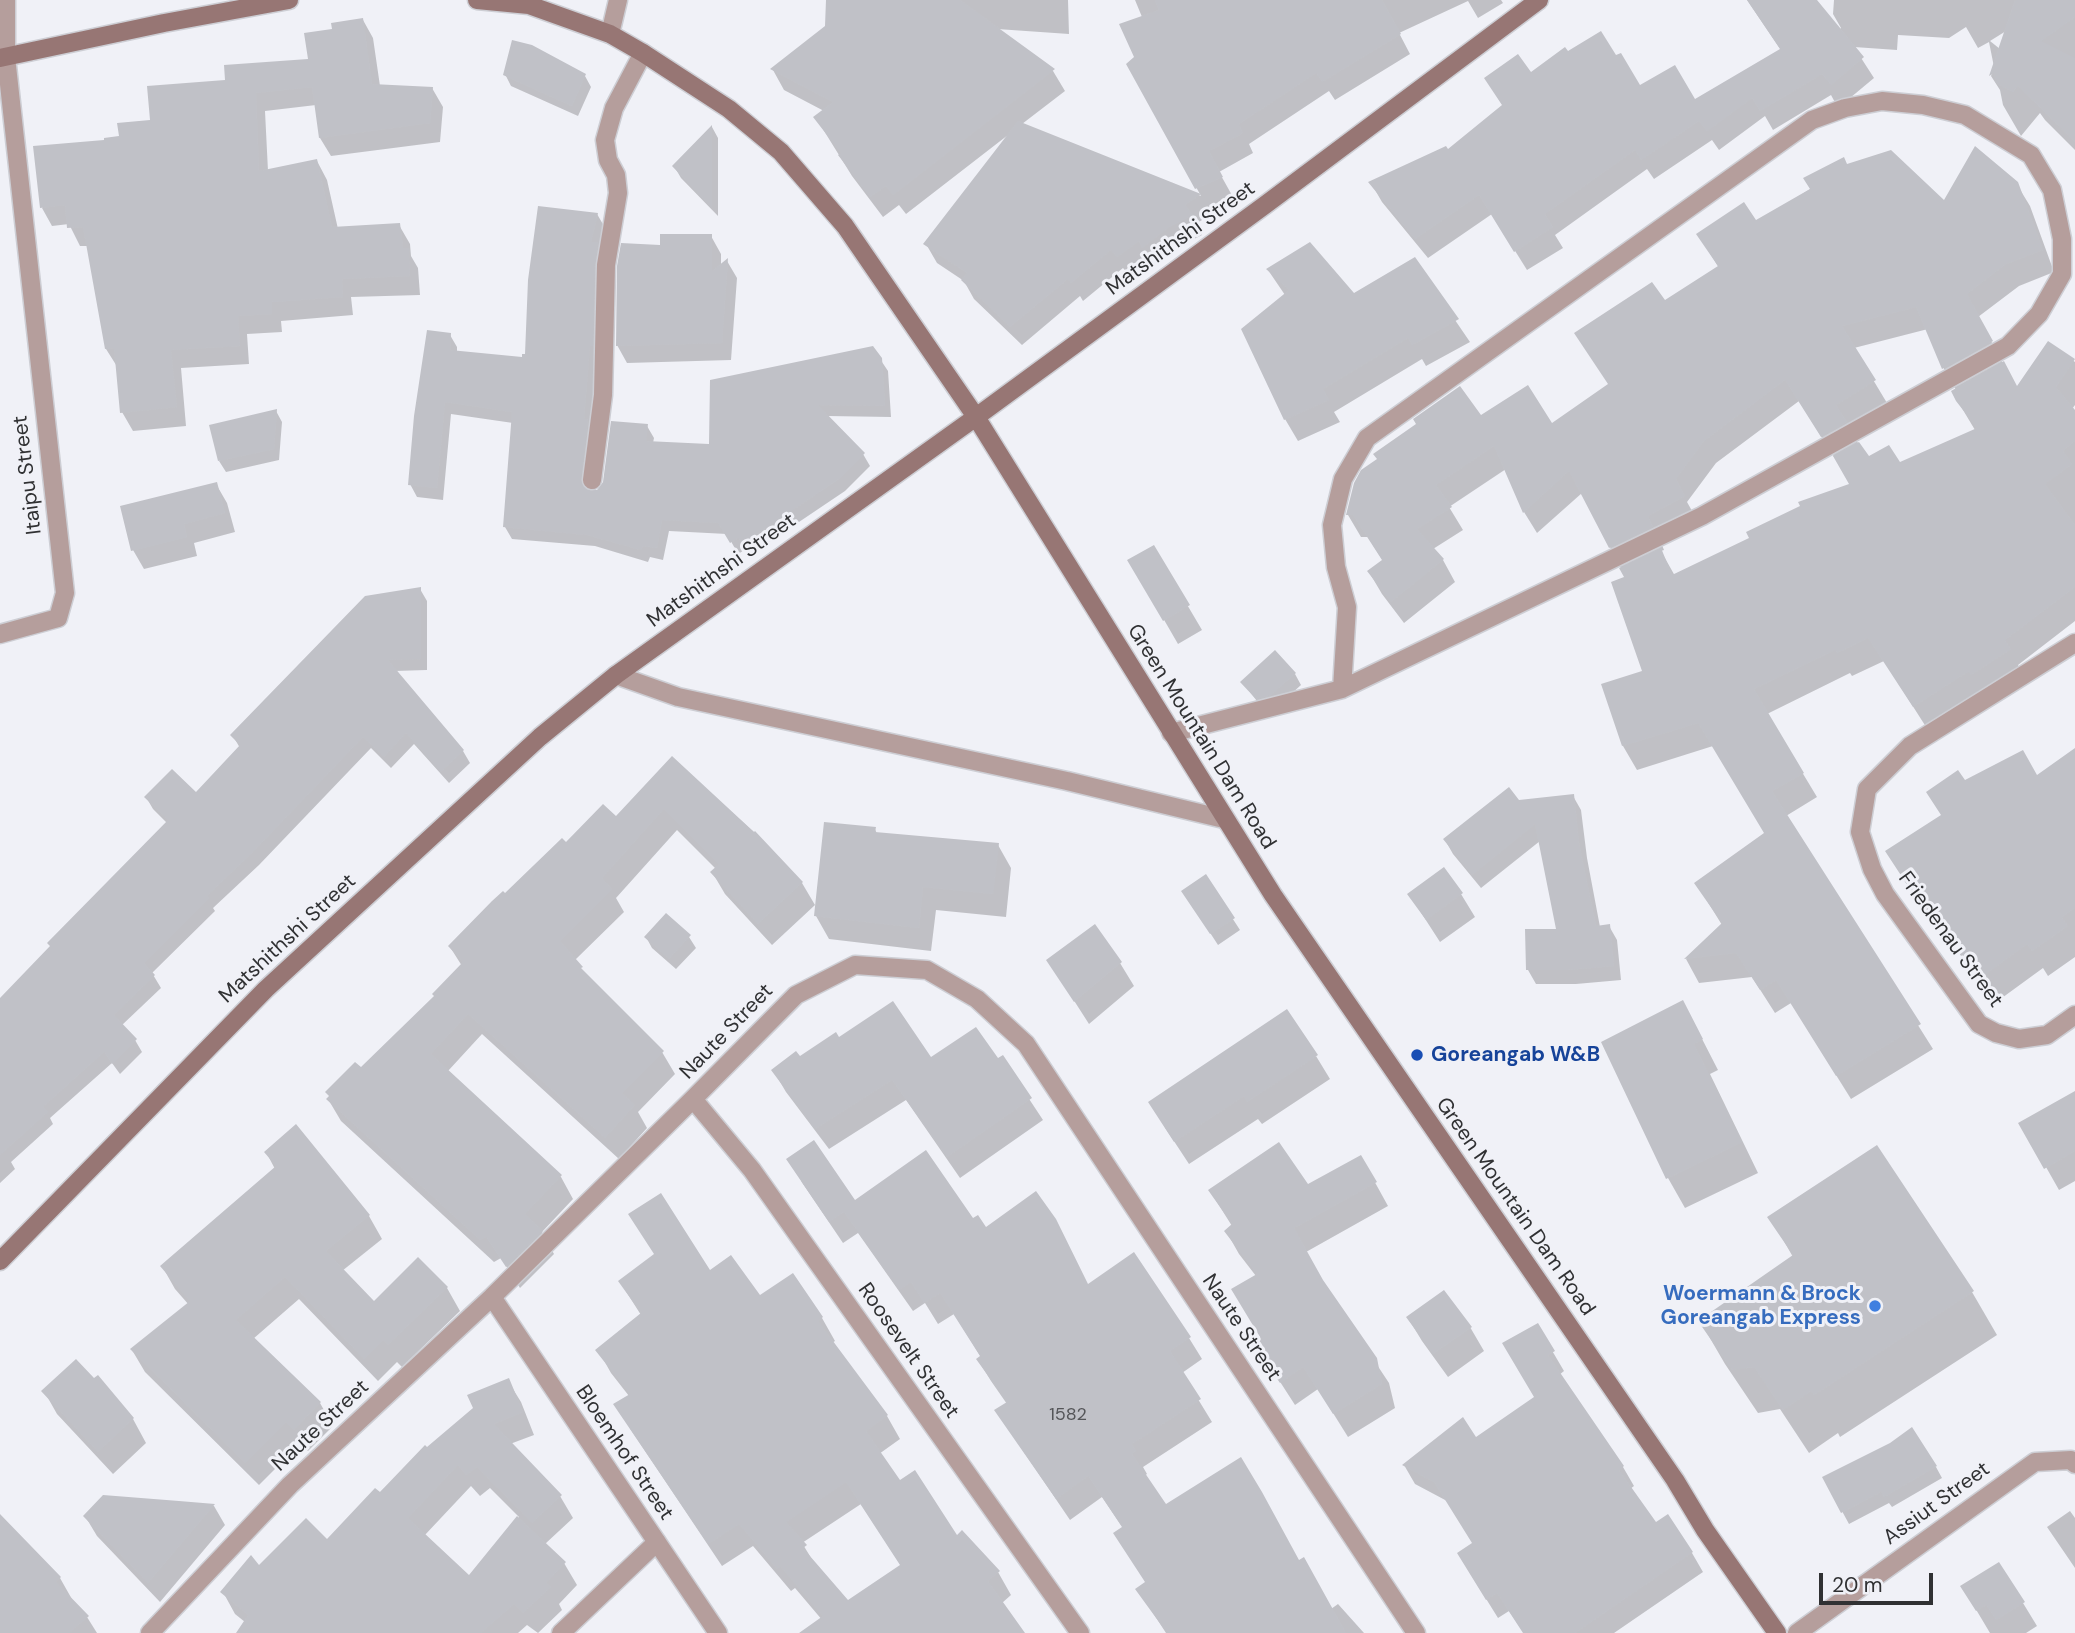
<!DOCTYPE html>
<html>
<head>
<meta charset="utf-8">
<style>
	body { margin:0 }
	#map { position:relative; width:2075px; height:1633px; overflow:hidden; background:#f0f1f7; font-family:"DM Sans",sans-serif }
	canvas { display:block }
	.scale { position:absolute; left:1819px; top:1573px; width:114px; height:32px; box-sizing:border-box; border:4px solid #303133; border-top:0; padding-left:9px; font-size:21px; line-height:24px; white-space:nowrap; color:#303133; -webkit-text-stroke:5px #f0f1f7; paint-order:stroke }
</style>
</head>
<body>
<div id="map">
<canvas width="2075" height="1633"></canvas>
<div class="scale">20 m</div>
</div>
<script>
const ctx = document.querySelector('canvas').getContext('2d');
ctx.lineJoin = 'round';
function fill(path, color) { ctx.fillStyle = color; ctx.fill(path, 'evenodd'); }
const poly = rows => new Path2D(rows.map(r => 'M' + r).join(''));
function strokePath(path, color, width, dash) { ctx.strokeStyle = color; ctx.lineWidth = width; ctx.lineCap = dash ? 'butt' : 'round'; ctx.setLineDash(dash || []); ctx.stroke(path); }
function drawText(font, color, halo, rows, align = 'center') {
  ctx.font = font + ' "DM Sans",sans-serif'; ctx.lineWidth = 6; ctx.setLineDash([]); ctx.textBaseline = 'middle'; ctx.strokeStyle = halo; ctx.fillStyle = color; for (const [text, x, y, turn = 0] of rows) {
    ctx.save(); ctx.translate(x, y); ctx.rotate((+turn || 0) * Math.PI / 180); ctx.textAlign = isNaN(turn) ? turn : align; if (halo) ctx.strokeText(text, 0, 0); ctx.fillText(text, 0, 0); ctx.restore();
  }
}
const shadow = poly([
	[887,0,1068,0,1069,34,997,29,1053,71,1065,91,1022,124,1201,196,1128,64,1137,57,1142,17,1135,0,1501,0,1503,3,1478,18,1468,1,1399,33,1410,54,1335,100,1329,91,1249,144,1253,153,1219,172,1233,197,1207,209,1211,214,1196,224,1202,235,1180,246,1154,266,1151,259,1129,275,1123,268,1083,301,1080,296,1022,345,974,299,964,281,937,263,926,244,1008,135,906,214,899,205,883,217,852,176,816,118,824,111,784,90,773,70],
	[1747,0,1785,0,1839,30,1841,28,1833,14,1834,0,2075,0,2075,150,2045,120,2040,113,2021,136,2003,105,2000,90,1991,76,1994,67,1989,42,1978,48,1966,27,1949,38,1898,35,1897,50,1854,47,1874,78,1838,108,1831,95,1773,130,1765,116,1719,150,1712,140,1654,179,1647,169,1555,235,1563,248,1527,270,1492,214,1428,258,1382,202,1371,183,1447,151,1503,106,1486,79,1530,75,1567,53,1616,58,1639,87,1694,102,1781,50],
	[2006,31,2000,49,1990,41],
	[363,20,373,38,380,86,432,88,443,107,440,142,331,156,320,138,316,105,265,111,268,171,317,161,327,180,338,229,399,225,410,244,411,256,418,268,420,295,351,297,353,315,281,321,282,332,247,334,249,364,181,368,186,426,133,431,122,412,118,368,106,349,88,246,80,246,69,224,52,226,42,208,106,141,120,138,227,82,310,61,334,30],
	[505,74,585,76,591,87,578,116,511,86],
	[712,127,718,138,718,216,681,178,674,166],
	[1847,166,1944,203,2016,183,2030,206,2054,272,2019,286,1978,317,2017,389,2049,343,2075,362,2075,405,2072,409,2075,412,2075,621,2018,665,2023,674,1928,730,1884,661,1852,676,1850,673,1767,714,1817,797,1786,816,1933,1049,1851,1099,1791,1003,1775,1013,1752,977,1699,983,1686,959,1722,925,1696,883,1766,834,1713,746,1637,770,1623,746,1604,685,1645,673,1626,578,1582,493,1537,533,1524,512,1506,469,1449,507,1463,530,1433,549,1443,560,1455,582,1404,623,1382,594,1369,572,1383,561,1368,537,1361,537,1348,515,1355,484,1481,417,1552,425,1609,386,1664,302,1719,268,1698,234,1756,223],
	[1928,329,1944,369,1956,390,1957,400,1975,430,1899,464,1868,459,1848,427,1887,403,1854,348],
	[1799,401,1851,484,1752,539,1675,576,1661,551,1664,550,1659,538,1696,518,1687,502,1716,463],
	[597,214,604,226,599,247,604,256,591,426,594,433,587,491,598,492,647,426,654,438,653,443,711,446,880,359,888,371,891,417,827,416,863,454,870,466,845,491,750,555,746,549,738,554,727,534,669,531,663,560,650,557,648,562,595,546,512,539,505,527,513,423,451,414,443,500,417,497,410,484,450,335,457,347,457,353,523,359],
	[711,236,721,254,721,266,727,261,737,278,731,360,627,363,617,345,662,247],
	[1414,260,1470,342,1426,366,1422,359,1334,412,1340,422,1298,441,1285,419,1285,295,1268,270,1353,295],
	[276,411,282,422,279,460,226,472,219,461],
	[216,484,227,503,235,532,194,543,197,556,144,569,133,550],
	[1153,547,1202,630,1178,644,1130,561],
	[420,589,427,601,427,670,395,671,463,751,470,763,449,783,414,744,391,768,371,748,259,865,213,908,215,911,152,973,161,988,121,1026,135,1040,142,1052,120,1074,112,1063,50,1118,53,1124,11,1162,15,1169,0,1183,0,1014,167,823,153,809,146,797,196,794,240,748,233,736],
	[1295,674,1301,685,1278,706,1264,710,1242,682],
	[2075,750,2075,957,2048,976,2043,968,1995,1003,1943,931,1939,933,1902,877,1964,782,2037,777],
	[672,759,755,833,802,883,815,905,772,945,725,894,712,872,716,869,677,830,616,898,624,912,575,960,587,977,662,1052,675,1074,638,1112,647,1128,619,1159,482,1034,448,1071,561,1177,573,1199,542,1232,554,1254,520,1288,501,1258,494,1262,341,1121,328,1099,436,997,462,966,450,947,505,895,566,845,616,818],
	[1573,796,1581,810,1587,858,1600,927,1609,926,1617,940,1621,980,1576,984,1536,984,1528,970,1558,930,1540,841,1481,888,1453,854,1445,840,1518,802],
	[875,829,877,834,998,845,1011,868,1006,917,936,910,931,951,829,939,816,916],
	[1205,876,1240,930,1218,945,1190,902],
	[1409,894,1461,894,1475,917,1440,942],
	[646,937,689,937,696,948,676,969,652,948],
	[1048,960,1120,963,1134,986,1089,1024],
	[1699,1033,1718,1070,1710,1074,1758,1173,1685,1208,1668,1178,1603,1042],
	[839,1039,931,1060,998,1061,1002,1058,1043,1120,960,1178,906,1100,829,1149,786,1092,773,1070],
	[1316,1056,1330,1079,1262,1124,1258,1119,1189,1164,1164,1126],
	[2075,1093,2075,1181,2059,1190,2021,1123],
	[296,1127,369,1216,382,1239,342,1271,374,1303,418,1259,447,1288,460,1311,402,1367,397,1362,378,1381,299,1299,253,1339,320,1403,333,1426,308,1451,300,1444,259,1485,145,1372,132,1350,189,1305,175,1289,162,1266,275,1169,266,1152],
	[1361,1157,1388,1206,1306,1252,1324,1285,1389,1383,1395,1408,1348,1437,1318,1389,1295,1405,1255,1343,1262,1338,1256,1276,1239,1254,1226,1231,1232,1226,1210,1191,1307,1187],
	[801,1181,854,1202,973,1220,1088,1285,1189,1338,1202,1359,1182,1373,1212,1422,1143,1467,1147,1474,1144,1476,1165,1507,1299,1562,1331,1609,1338,1604,1364,1633,1166,1633,1138,1590,1146,1584,1123,1528,1102,1497,1070,1520,996,1411,1007,1404,991,1381,978,1360,981,1357,954,1314,938,1324,925,1303,913,1311,858,1233,843,1243],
	[1770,1217,1972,1292,1997,1335,1840,1437,1838,1433,1809,1453,1780,1409,1758,1413,1725,1364,1700,1321,1793,1257],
	[710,1272,760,1298,792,1276,822,1318,835,1341,832,1343,887,1416,900,1439,879,1454,899,1482,957,1537,998,1572,1011,1595,1002,1603,1023,1633,807,1633,823,1621,795,1588,791,1591,753,1546,722,1566,629,1427,629,1396,611,1373,598,1350,641,1315,620,1282],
	[861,1504,902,1567,848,1602,816,1566,802,1543],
	[1408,1318,1470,1327,1484,1351,1448,1377,1422,1341],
	[1537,1325,1564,1371,1559,1375,1623,1467,1634,1486,1630,1489,1655,1525,1692,1553,1703,1572,1614,1633,1524,1633,1509,1611,1498,1618,1470,1573,1474,1544,1447,1501,1415,1484,1404,1465,1476,1439,1536,1398],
	[508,1381,521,1402,534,1435,510,1444,560,1496,573,1518,545,1544,564,1563,577,1585,559,1604,562,1610,538,1633,527,1625,518,1633,238,1633,245,1622,235,1614,223,1592,259,1567,327,1541,427,1449],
	[471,1486,480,1496,490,1488,519,1517,469,1577,424,1536],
	[44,1391,133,1419,146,1443,113,1474,57,1414],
	[1891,1444,1936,1467,1942,1478,1892,1507,1889,1503,1849,1524,1824,1478],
	[104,1497,214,1506,225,1525,160,1602,97,1536,85,1516],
	[2070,1511,2075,1518,2075,1568,2047,1527],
	[0,1517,60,1578,73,1601,87,1617,97,1633,0,1633],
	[1962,1586,2023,1603,2037,1626,2026,1633,1990,1633]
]);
const building = poly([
	[826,0,960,0,1055,69,893,195,886,186,870,197,838,155,841,153,813,117,833,102,770,69,825,26],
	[1155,0,1382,0,1401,34,1322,82,1316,73,1239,124,1243,133,1209,151,1223,177,1195,189,1126,64,1134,57,1119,24,1159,10],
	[1747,0,1817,0,1864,57,1831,85,1822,74,1760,111,1752,98,1707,131,1699,121,1641,160,1635,150,1545,214,1553,227,1514,252,1479,195,1415,239,1368,182,1446,146,1448,149,1502,105,1484,78,1518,54,1531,72,1565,47,1568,51,1601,31,1616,55,1621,53,1640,85,1675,65,1695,99,1780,49],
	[2015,0,2075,0,2075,17,2041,41,2075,58,2075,142,2018,86,2013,92,1996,83,1994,73,1989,76],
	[363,18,372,84,433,87,430,123,319,138,312,87,256,93,259,171,317,159,332,227,400,223,403,248,409,248,410,276,342,279,343,297,272,302,272,314,238,316,240,346,171,350,177,407,120,413,114,348,105,349,83,227,67,228,65,205,40,208,33,146,104,140,104,138,119,136,117,123,150,120,147,86,225,80,224,65,308,59,304,33,332,29,331,23],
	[512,40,532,45,586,74,572,106,503,75],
	[1018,121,1201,194,1185,205,1193,215,1169,227,1142,248,1139,241,1117,257,1111,250,1071,283,1068,279,1010,327,961,280,967,273,923,244],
	[712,125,712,208,672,166],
	[1975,146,2018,182,2043,250,2006,264,1967,294,1993,341,1942,369,1916,307,1842,326,1876,380,1836,405,1847,422,1821,437,1785,380,1704,441,1676,479,1685,496,1648,516,1653,527,1609,548,1569,471,1523,513,1494,446,1436,485,1452,507,1417,529,1444,559,1391,602,1367,571,1382,560,1353,515,1346,515,1354,483,1361,470,1377,459,1373,454,1416,424,1413,419,1460,386,1481,415,1528,385,1552,423,1608,384,1574,333,1652,282,1665,300,1718,266,1696,234,1744,202,1756,220,1810,189,1803,178,1844,157,1847,164,1891,150,1944,200],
	[538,206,598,213,591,242,598,242,595,265,593,346,590,346,584,419,588,419,581,479,586,489,597,490,603,482,611,421,648,424,646,441,709,444,710,380,873,346,882,358,885,406,818,405,865,453,839,479,742,544,738,538,730,543,718,523,662,520,657,548,643,546,641,550,587,535,503,527,512,412,445,402,437,488,408,485,414,416,427,330,451,333,450,350,522,357,522,354,525,354,528,280],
	[660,234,712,234,712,271,728,258,722,343,616,346,617,266,621,243,660,245],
	[1310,242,1354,293,1415,257,1459,319,1412,345,1408,338,1323,389,1329,400,1284,420,1241,329,1289,290,1266,269],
	[2048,341,2075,359,2056,387,2075,410,2075,441,2063,451,2072,464,2045,484,2075,525,2075,587,2005,640,2011,649,1971,675,1969,671,1913,707,1868,638,1837,653,1835,650,1754,689,1804,773,1772,791,1921,1024,1836,1076,1776,980,1760,990,1736,953,1684,959,1722,923,1694,883,1764,833,1698,723,1622,746,1601,684,1642,671,1611,582,1624,577,1619,568,1661,548,1672,575,1749,538,1746,532,1800,506,1798,502,1849,484,1833,456,1859,442,1869,456,1889,445,1900,462,1977,428,1956,401,1951,391,2004,361,2017,386],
	[277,409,274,449,218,461,209,425],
	[217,482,225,513,184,524,187,537,131,551,120,506],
	[1154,545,1190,605,1163,621,1127,560],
	[421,587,421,659,388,660,464,750,441,772,406,733,384,757,363,737,252,853,207,896,209,898,144,963,155,975,114,1015,137,1039,112,1064,104,1052,43,1107,48,1112,0,1155,0,998,50,946,47,943,168,820,144,797,172,769,196,792,240,745,230,735,365,596],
	[1275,650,1296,673,1271,695,1256,699,1240,682],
	[2075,748,2075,908,2062,917,2068,926,2032,951,2027,944,1979,979,1927,907,1923,909,1885,851,1941,815,1926,792,1958,770,1965,780,2023,750,2037,775],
	[672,756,754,832,755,831,803,882,758,924,710,872,719,864,664,809,602,878,612,889,560,941,583,967,581,968,664,1051,622,1093,635,1105,605,1138,468,1014,431,1054,562,1175,525,1214,543,1231,506,1267,486,1237,480,1240,326,1099,329,1096,325,1092,355,1062,361,1067,434,996,432,994,463,962,448,946,492,901,503,891,505,893,562,838,566,842,603,804,616,816],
	[1509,787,1519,800,1574,794,1579,843,1596,926,1610,924,1614,966,1567,970,1526,970,1525,929,1556,929,1535,824,1472,875,1443,839],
	[824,822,876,827,875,832,999,843,993,894,923,887,919,928,814,916],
	[1444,867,1463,893,1426,920,1407,894],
	[1206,874,1235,918,1210,934,1181,891],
	[666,913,691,935,669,959,644,937],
	[1095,924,1122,962,1074,1002,1046,960],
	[1683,1000,1703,1039,1694,1044,1742,1142,1666,1179,1601,1042],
	[893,1001,931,1057,976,1027,998,1058,1003,1055,1032,1098,947,1157,892,1080,815,1129,771,1070,796,1051,800,1056,836,1032,839,1037],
	[1287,1009,1318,1055,1247,1102,1244,1096,1174,1142,1148,1102],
	[2075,1091,2075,1151,2044,1169,2018,1123],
	[296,1124,370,1215,326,1251,374,1301,418,1257,448,1287,388,1345,383,1340,364,1359,285,1277,236,1320,321,1402,294,1430,286,1422,245,1463,130,1349,190,1301,160,1266,276,1166,264,1152],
	[814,1140,855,1200,926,1150,973,1218,978,1215,986,1227,1036,1191,1056,1219,1088,1284,1134,1252,1191,1337,1170,1351,1201,1399,1132,1444,1136,1451,1132,1454,1166,1504,1241,1457,1262,1492,1299,1560,1304,1557,1346,1633,1167,1633,1135,1589,1145,1582,1113,1533,1122,1527,1088,1476,1056,1499,994,1410,1007,1402,976,1359,980,1356,940,1293,924,1303,911,1282,899,1290,844,1212,829,1222,786,1159],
	[1279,1142,1308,1184,1361,1155,1377,1182,1294,1228,1323,1280,1377,1358,1382,1384,1333,1414,1303,1367,1280,1383,1252,1342,1260,1337,1231,1289,1257,1274,1224,1231,1232,1224,1208,1190],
	[1877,1145,1974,1291,1814,1395,1811,1391,1783,1410,1754,1367,1732,1370,1698,1321,1793,1255,1767,1217],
	[661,1193,710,1270,731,1255,760,1295,793,1273,823,1317,818,1321,888,1415,866,1431,900,1480,915,1470,957,1535,962,1530,1000,1571,988,1581,1025,1633,799,1633,823,1616,781,1567,777,1569,739,1524,708,1544,613,1404,630,1394,595,1350,641,1313,618,1281,654,1254,628,1214],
	[846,1482,900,1565,848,1600,803,1548,807,1545,786,1522],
	[1444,1290,1472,1327,1433,1354,1406,1317],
	[1538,1323,1555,1351,1548,1355,1624,1466,1619,1470,1656,1522,1668,1514,1693,1552,1575,1633,1523,1633,1497,1593,1486,1600,1457,1553,1472,1543,1434,1482,1402,1465,1463,1417,1476,1437,1534,1397,1502,1343],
	[76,1359,94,1378,98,1375,134,1418,98,1452,41,1391],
	[509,1378,523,1412,494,1424,562,1495,532,1523,477,1467,466,1475,458,1465,408,1518,469,1575,517,1516,566,1562,546,1583,551,1587,523,1613,514,1604,481,1633,236,1633,248,1615,220,1592,251,1555,259,1565,306,1518,327,1539,375,1488,380,1492,425,1445,427,1447,473,1408,467,1395],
	[1912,1427,1937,1466,1884,1497,1881,1492,1841,1513,1822,1477,1890,1443],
	[103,1495,179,1501,215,1504,148,1583,83,1516],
	[0,1514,61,1577,56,1582,89,1616,69,1633,0,1633],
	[1999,1562,2025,1602,1996,1620,1986,1605,1976,1611,1960,1586]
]);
const lane = poly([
	[6,57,6,0],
	[592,480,603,395,606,265,618,193,616,175,608,160,605,140,614,108,643,53],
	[616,675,678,697,1067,781,1224,819],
	[1171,733,1342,689,1702,516,2008,346,2039,314,2062,274,2062,239,2052,190,2031,155,1965,115,1923,105,1882,101,1845,108,1812,120,1367,438,1343,479,1332,525,1336,567,1347,607,1342,689]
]);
const street = poly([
	[610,34,618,0],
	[0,634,58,618,65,593,6,57],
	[2075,643,1910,746,1867,789,1860,832,1872,869,1885,894,1979,1024,1996,1033,2019,1039,2047,1035,2075,1015],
	[693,1099,752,1170,1080,1633],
	[492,1297,718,1633],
	[150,1633,290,1485,492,1297,693,1099,796,995,855,965,927,970,977,999,1026,1044,1416,1633],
	[561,1633,657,1542],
	[1797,1633,2035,1462,2071,1460,2075,1464]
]);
const secondary = poly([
	[477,0,529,5,610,34,643,53,729,109,781,152,845,226,976,417,1273,895,1675,1480,1705,1530,1777,1633],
	[0,58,164,23,289,0],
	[0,1261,266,989,540,737,616,675,976,417,1265,205,1539,0]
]);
const markers = [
	[1417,1055,7,"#1a4fb4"],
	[1875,1306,7,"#3f7fe0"]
];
const numberNames = [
	["1582",1068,1415]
];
const streetNames = [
	["Matshithshi Street",1181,239,-36],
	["Itaipu Street",28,475,-97],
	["Matshithshi Street",722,571,-36],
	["Green Mountain Dam Road",1201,737,58],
	["Matshithshi Street",288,939,-43],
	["Friedenau Street",1950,940,54],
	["Naute Street",727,1032,-46],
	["Green Mountain Dam Road",1515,1207,55],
	["Naute Street",1241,1328,56],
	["Roosevelt Street",908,1351,55],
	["Naute Street",321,1426,-43],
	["Bloemhof Street",624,1453,56],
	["Assiut Street",1937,1504,-36]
];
const transitNames = [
	["Goreangab W&B",1431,1055]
];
const shopNames = [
	["Woermann & Brock",1861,1294],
	["Goreangab Express",1861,1318]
];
fill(shadow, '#0003');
fill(building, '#c0c1c7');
strokePath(lane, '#cdced4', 21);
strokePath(street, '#cdced4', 21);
strokePath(secondary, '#cdced4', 21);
strokePath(lane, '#b59e9c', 18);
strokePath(street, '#b59e9c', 18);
strokePath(secondary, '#977674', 18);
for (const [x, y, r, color] of markers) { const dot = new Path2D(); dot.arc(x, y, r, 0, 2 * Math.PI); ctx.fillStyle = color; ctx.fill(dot); strokePath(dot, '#f0f1f7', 2.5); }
drawText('18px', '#545558', null, numberNames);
drawText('21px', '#303133', '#f0f1f7', streetNames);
drawText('bold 21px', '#164399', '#f0f1f7', transitNames, 'left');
drawText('bold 21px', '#366cbe', '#f0f1f7', shopNames, 'right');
</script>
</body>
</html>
